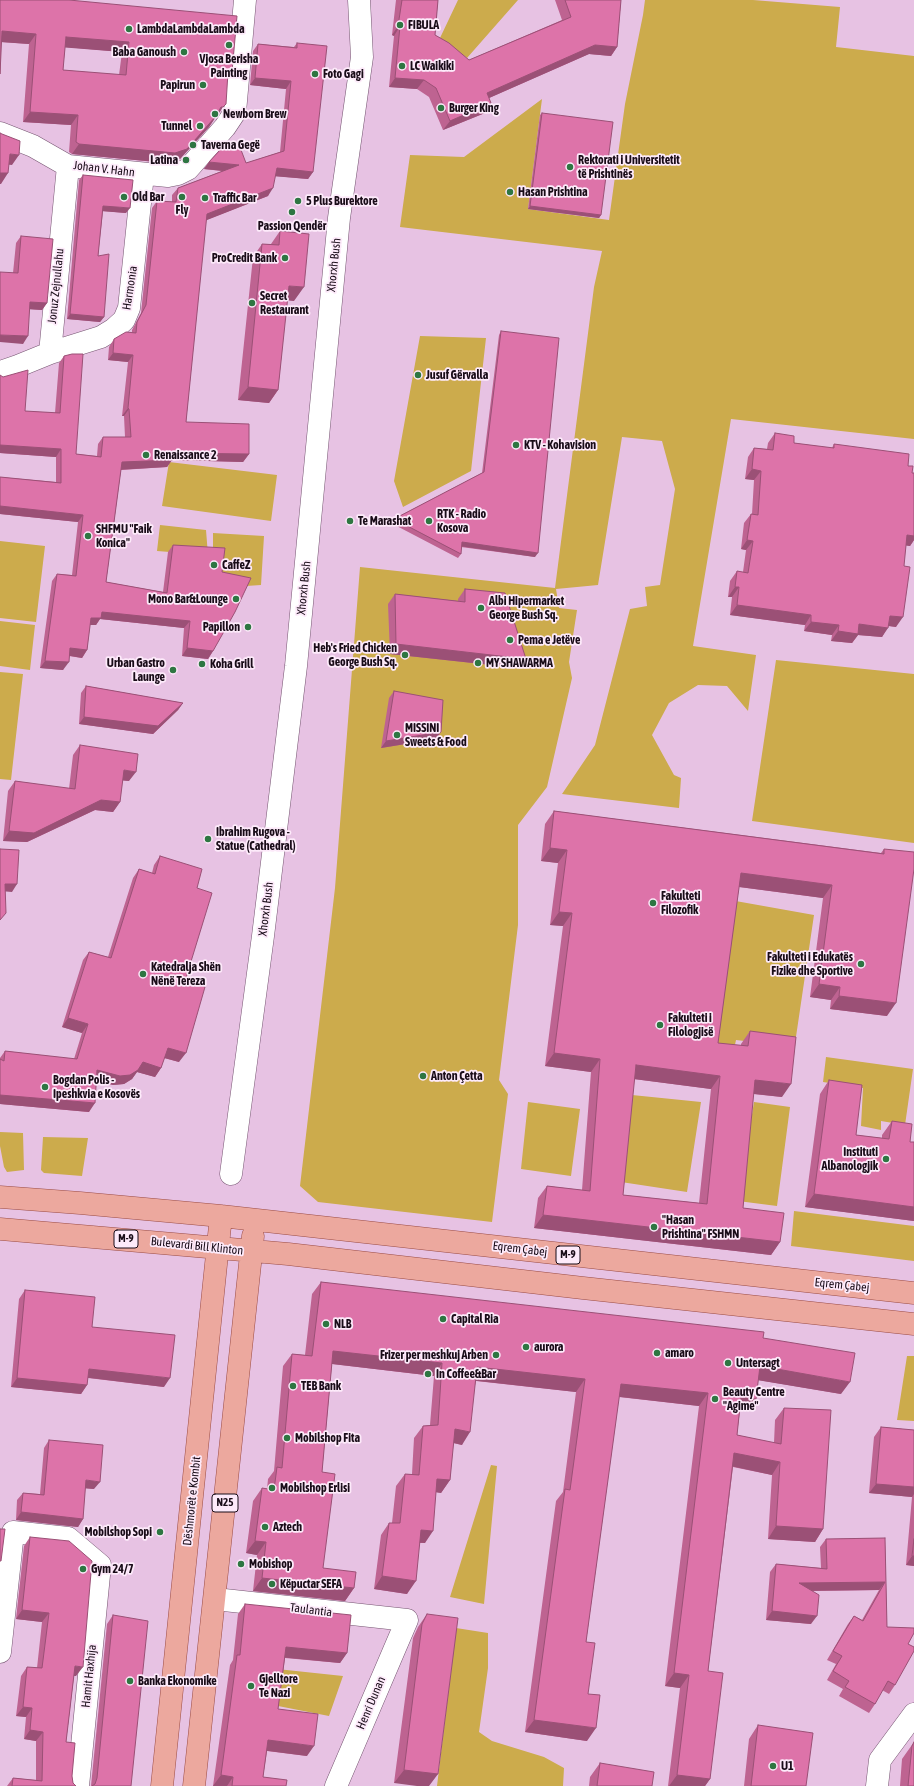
<!DOCTYPE html>
<html>
<head>
<meta charset="utf-8">
<style>
	body { margin:0 }
	canvas { display:block; background:#e7c2e3 }
</style>
</head>
<body>
<canvas width="914" height="1786"></canvas>
<script>
const ctx = document.querySelector('canvas').getContext('2d');
ctx.lineJoin = 'round';
function fill(path, color) { ctx.fillStyle = color; ctx.fill(path, 'evenodd'); }
const poly = rows => new Path2D(rows.map(r => 'M' + r).join(''));
function strokePath(path, color, width, dash) { ctx.strokeStyle = color; ctx.lineWidth = width; ctx.lineCap = dash ? 'butt' : 'round'; ctx.setLineDash(dash || []); ctx.stroke(path); }
function drawText(font, color, halo, rows, align = 'center') {
  ctx.font = font + ' "Asap Condensed",sans-serif'; ctx.lineWidth = 3.5; ctx.setLineDash([]); ctx.textBaseline = 'middle'; ctx.strokeStyle = halo; ctx.fillStyle = color; for (const [text, x, y, turn = 0] of rows) {
    ctx.save(); ctx.translate(x, y); ctx.rotate((+turn || 0) * Math.PI / 180); ctx.textAlign = isNaN(turn) ? turn : align; if (halo) ctx.strokeText(text, 0, 0); ctx.fillText(text, 0, 0); ctx.restore();
  }
}
const green = poly([
	[458,0,518,0,467,58,440,38],
	[645,0,753,0,840,7,836,47,914,56,914,439,731,419,693,646,756,655,748,711,727,686,698,685,669,703,652,735,674,775,681,778,679,808,562,794,595,745,630,609,647,606,645,587,660,585,675,489,662,441,622,437,598,585,556,589,559,608,577,610,569,662,572,678,547,787,518,825,518,925,499,1080,508,1094,492,1222,318,1202,300,1186,335,888,360,567,555,588,594,287,602,251,400,227,410,155,464,157,542,99,528,209,609,220,625,104,643,15],
	[420,336,486,338,471,471,403,507,394,481],
	[169,462,277,475,271,521,162,506],
	[160,525,206,530,208,555,157,551],
	[213,533,264,536,261,585,246,586,217,580,213,555],
	[0,541,45,546,36,622,0,618],
	[0,621,35,625,30,670,0,666],
	[776,660,914,674,914,843,752,821],
	[0,672,23,674,11,780,0,779],
	[730,900,814,915,793,1057,788,1046,736,1040,733,1054,712,1052],
	[826,1057,913,1069,905,1125,881,1121,881,1130,861,1126,863,1088,823,1082],
	[632,1095,701,1102,687,1192,621,1182],
	[528,1102,580,1109,571,1176,521,1169],
	[754,1102,790,1107,777,1206,738,1201],
	[0,1132,23,1133,24,1170,7,1172,4,1167,0,1146],
	[43,1137,88,1138,82,1176,44,1173,41,1170],
	[794,1211,914,1226,914,1261,791,1246],
	[907,1356,914,1356,914,1421,897,1420],
	[491,1465,497,1466,484,1604,450,1597],
	[456,1628,488,1633,488,1668,479,1732,492,1741,544,1757,564,1768,563,1786,437,1786],
	[277,1669,343,1676,329,1716,273,1705]
]);
const street = poly([
	[0,133,33,146,68,166,168,176,178,174,188,169,225,127,235,112,245,0],
	[50,353,101,337,114,329,124,320,129,308,143,174],
	[0,372,18,366,50,353,68,166],
	[231,1174,263,936,296,666,339,218,362,57,359,0],
	[215,1599,407,1620,336,1786],
	[0,1652,13,1532,68,1538,100,1565,78,1786],
	[877,1786,880,1760,914,1714]
]);
const primary = poly([
	[0,1197,80,1203,221,1216,914,1293],
	[0,1229,288,1254,583,1288,914,1324],
	[162,1786,221,1216],
	[194,1786,253,1236]
]);
const wall = poly([
	[0,0,232,72,228,79,216,118,215,118,209,127,180,159,167,163,72,154,69,152,71,125,23,122,29,44,2,42],
	[65,47,122,52,119,75,63,70],
	[396,0,438,0,435,35,469,60,562,20,555,0,621,0,617,47,611,56,589,54,489,98,491,103,485,113,443,130,429,97,417,89,389,87,394,36,392,35],
	[297,43,313,172,308,179,275,176,268,196,206,220,186,422,249,454,243,462,172,460,167,467,121,470,106,582,163,592,168,552,173,545,222,572,213,651,208,659,182,656,184,628,100,619,96,625,90,625,87,650,82,658,69,656,63,670,40,668,52,581,57,574,72,575,78,522,0,514,0,477,56,482,56,457,0,453,0,375,25,411,55,413,59,363,64,356,76,454,97,456,98,444,103,437,125,437,124,416,122,416,128,362,108,360,109,347,114,339,132,333,132,330,141,313,152,208,157,201,172,202,172,195,178,188,222,171,204,169,209,162,246,163,280,152,286,89,250,85,253,51,258,44,294,47],
	[542,113,601,215,599,218,528,209,540,115],
	[83,175,126,213,103,211,98,256,104,317,100,322,67,319,79,180],
	[280,231,294,301,287,300,278,390,269,403,238,400,253,257,262,244,271,244],
	[21,236,47,303,42,310,30,309,23,344,13,273,16,243],
	[501,331,535,557,461,547,461,554,458,558,391,523,394,519,482,473,499,335],
	[775,433,794,443,832,448,834,444,908,466,912,473,914,473,914,540,910,546,906,545,896,627,888,626,882,637,858,635,852,643,831,641,832,635,804,631,805,625,730,615,732,597,728,597,730,581,737,571,743,572,746,550,741,549,744,523,751,514,752,514,754,480,745,479,748,457,754,448,767,449,768,443],
	[465,589,526,659,519,668,390,654,388,604,395,594,458,601,458,599],
	[86,686,183,703,178,710,153,734,79,724,81,693],
	[394,691,441,732,436,739,381,748,389,698],
	[80,745,129,781,122,780,120,802,113,812,95,810,27,842,3,841,8,791,15,781,69,789,73,755],
	[554,811,881,853,884,849,887,1016,830,1009,831,1000,810,997,823,898,739,887,718,1043,741,1046,741,1044,750,1031,782,1097,753,1094,743,1208,780,1242,771,1255,534,1228,538,1198,547,1186,582,1190,591,1072,545,1066,563,926,550,925,558,863,541,861,545,824],
	[634,1079,711,1089,699,1203,623,1195],
	[160,856,197,888,185,981,179,1062,164,1058,161,1068,155,1077,137,1072,132,1079,124,1084,113,1085,96,1081,89,1112,0,1104,0,1058,5,1051,74,1059,82,1033,62,1027,83,960,89,952,108,957,133,878,139,869,152,873,154,865],
	[829,1080,856,1135,882,1138,882,1135,892,1121,910,1142,914,1142,914,1221,805,1207,820,1094],
	[321,1282,763,1338,841,1394,758,1380,756,1399,747,1411,740,1410,737,1435,774,1443,775,1420,784,1408,823,1529,815,1542,768,1539,772,1475,733,1467,708,1671,710,1779,705,1786,668,1786,680,1688,665,1686,699,1406,619,1397,586,1642,588,1694,587,1741,525,1732,556,1501,563,1492,576,1392,476,1381,462,1445,453,1443,450,1480,441,1493,436,1492,425,1543,420,1543,407,1594,374,1589,381,1535,389,1523,392,1523,396,1486,405,1474,412,1474,414,1438,423,1426,430,1425,434,1376,332,1364,322,1472,323,1568,354,1588,345,1601,253,1591,257,1555,246,1553,253,1501,262,1488,267,1489,268,1479,274,1471,283,1366,292,1354,305,1355,312,1294],
	[25,1290,92,1327,164,1387,88,1378,87,1385,81,1394,11,1387,19,1299],
	[881,1427,914,1430,914,1566,906,1565,912,1497,869,1493,874,1437],
	[49,1440,94,1489,85,1488,83,1519,78,1527,16,1520,17,1500,23,1493,40,1494,44,1448],
	[30,1537,76,1676,74,1676,66,1742,73,1783,76,1786,7,1786,13,1778,36,1780,36,1741,24,1739,26,1717,16,1716,21,1676,27,1667,37,1668,42,1622,16,1619,24,1546],
	[885,1538,887,1627,908,1644,895,1685,889,1694,882,1690,875,1704,869,1713,839,1696,843,1689,827,1680,836,1664,827,1660,848,1624,854,1616,862,1620,879,1590,812,1591,811,1624,766,1620,770,1572,776,1564,821,1568,820,1547,826,1539],
	[245,1604,347,1653,340,1663,285,1658,278,1709,307,1756,267,1751,263,1777,286,1786,213,1786,230,1665,233,1660,238,1614],
	[427,1614,438,1774,394,1783,413,1638,418,1627],
	[113,1615,131,1786,91,1786,107,1624],
	[758,1725,806,1786,744,1786,749,1739],
	[914,1742,914,1786,900,1786,902,1759],
	[600,1763,652,1786,589,1786,590,1777]
]);
const shadedWall = poly([
	[398,26,400,26,394,36,392,35],
	[2,31,36,34,29,44,0,42],
	[66,37,129,42,122,52,59,47],
	[595,45,617,47,611,56,589,54,480,102,487,93],
	[228,72,232,72,225,83],
	[255,78,291,81,286,89,250,85],
	[395,78,424,80,417,89,389,87],
	[491,103,485,113,443,130,450,121],
	[221,107,223,107,216,118,215,118,209,127,180,159,167,163,72,154,79,144],
	[30,112,78,115,71,125,23,122],
	[10,154,19,155,12,165,2,164],
	[209,162,239,165,234,172,204,169],
	[277,168,313,172,308,179,272,176],
	[0,173,8,173,1,184,0,184],
	[273,188,268,196,202,222,207,214],
	[103,206,130,208,126,213,100,211],
	[530,206,601,215,599,218,528,209],
	[289,286,304,287,294,301,279,299],
	[30,302,47,303,42,310,25,309],
	[70,314,104,317,100,322,67,319],
	[0,335,28,336,23,344,0,342],
	[113,353,133,355,128,362,108,360],
	[248,387,278,390,269,403,238,400],
	[128,408,129,409,124,416,122,416],
	[0,445,61,449,56,457,0,453],
	[172,453,249,454,243,462,172,460,167,467,116,470,122,462],
	[752,469,761,471,754,480,745,479],
	[0,506,83,515,78,522,0,514],
	[907,535,914,536,914,540,910,546,901,545],
	[747,540,753,541,746,550,741,549],
	[462,542,538,553,535,557,459,546],
	[735,587,739,587,732,597,728,597],
	[737,605,811,615,805,625,730,615],
	[102,612,190,621,184,628,100,619,96,625,86,625,91,618],
	[890,616,903,617,896,627,883,625],
	[811,622,839,625,832,635,804,631],
	[859,624,888,628,882,637,858,635,852,643,831,641,838,631],
	[396,644,526,659,519,668,390,654],
	[70,648,87,650,82,658,65,655],
	[187,648,213,651,208,659,182,656],
	[45,661,69,662,63,670,40,668],
	[183,703,178,710,153,734,79,724,84,717],
	[441,732,436,739,381,748,386,741],
	[124,770,136,772,129,781,117,780],
	[101,800,120,802,113,812,95,810,27,842,3,841,9,831],
	[550,848,567,850,558,863,541,861],
	[741,873,832,885,823,898,732,886],
	[5,884,17,884,12,892,0,891],
	[559,912,572,913,563,926,550,925],
	[819,984,840,987,831,1000,810,997],
	[839,996,896,1003,887,1016,830,1009],
	[68,1018,88,1024,82,1033,62,1027],
	[168,1048,186,1053,179,1062,161,1057],
	[554,1053,600,1059,591,1072,545,1066],
	[143,1062,161,1068,155,1077,137,1072,132,1079,124,1084,113,1085,91,1079,97,1070],
	[636,1065,720,1076,711,1089,626,1078],
	[755,1080,791,1084,782,1097,746,1093],
	[0,1095,95,1103,89,1112,0,1104],
	[814,1194,914,1207,914,1221,805,1207],
	[543,1215,780,1242,771,1255,534,1228],
	[333,1351,442,1363,434,1376,324,1363],
	[760,1366,850,1382,841,1394,751,1379],
	[477,1367,585,1379,576,1392,469,1380],
	[89,1369,170,1378,164,1387,82,1377],
	[17,1378,87,1385,81,1394,11,1387],
	[621,1384,708,1393,699,1406,612,1396],
	[741,1397,756,1399,747,1411,733,1409],
	[455,1429,470,1432,462,1445,446,1441],
	[734,1453,780,1462,772,1475,726,1465],
	[437,1479,450,1480,441,1493,428,1491],
	[86,1480,100,1482,94,1489,81,1488],
	[876,1484,914,1487,914,1494,912,1497,869,1493],
	[21,1512,83,1519,78,1527,16,1520],
	[776,1526,823,1529,815,1542,768,1539],
	[421,1530,433,1531,425,1543,412,1542],
	[255,1541,266,1542,257,1555,246,1553],
	[912,1556,914,1556,914,1566,906,1565],
	[382,1576,416,1581,407,1594,374,1589],
	[262,1578,354,1588,345,1601,253,1591],
	[885,1582,879,1590,793,1591,799,1583],
	[22,1610,49,1613,42,1622,16,1619],
	[772,1611,817,1616,811,1624,766,1620],
	[286,1647,347,1653,340,1663,279,1657],
	[75,1666,83,1667,76,1676,69,1675],
	[674,1673,689,1675,680,1688,665,1686],
	[23,1707,32,1708,26,1717,16,1716],
	[534,1720,596,1728,587,1741,525,1732],
	[30,1730,43,1732,36,1741,24,1739],
	[268,1740,314,1746,307,1756,261,1750],
	[404,1770,438,1774,429,1786,417,1786,394,1783],
	[221,1775,233,1777,227,1786,213,1786],
	[677,1775,710,1779,705,1786,669,1786]
]);
const building = poly([
	[0,0,69,0,237,16,232,72,228,72,226,104,223,107,221,107,216,116,187,149,175,153,79,144,76,142,78,115,30,112,36,34,2,31,0,74,0,0],
	[66,37,129,42,126,75,63,70,66,37],
	[402,0,438,0,435,35,449,43,469,60,571,17,565,0,621,0,617,47,595,45,487,93,491,103,450,121,436,88,424,80,395,78,400,26,398,26,402,0],
	[297,43,327,46,313,172,277,168,273,188,207,214,186,422,249,424,249,454,172,453,173,460,122,462,106,582,167,593,173,545,225,548,222,572,251,578,235,612,213,651,187,648,190,621,102,612,101,618,91,618,87,650,70,648,69,662,45,661,57,574,76,576,83,515,0,506,0,477,61,483,61,449,0,445,0,375,3,377,28,370,25,411,60,413,64,356,72,354,83,354,76,454,101,457,103,437,131,437,129,409,128,408,133,355,113,353,114,339,126,332,136,333,137,322,146,305,157,201,176,202,178,188,239,165,209,162,221,149,238,142,246,163,284,151,291,81,255,78,258,44,297,48,297,43],
	[542,113,613,122,601,215,530,206,542,113],
	[0,133,2,134,20,141,19,155,10,154,8,173,0,173,0,133],
	[83,175,133,180,130,208,103,206,98,256,109,254,104,317,70,314,83,175],
	[280,231,309,234,304,287,289,286,278,390,248,387,262,244,279,245,280,231],
	[21,236,53,239,47,303,30,302,28,336,0,335,0,272,18,273,21,236],
	[501,331,559,338,538,553,462,542,461,554,394,519,484,472,501,331],
	[775,433,794,436,794,443,834,448,834,444,909,454,908,466,913,466,912,473,914,473,914,536,907,535,904,566,910,567,903,617,890,616,888,628,859,624,858,634,838,631,839,625,811,622,811,615,737,605,739,587,735,587,737,571,748,573,753,541,747,540,751,514,758,515,761,471,752,469,754,448,773,450,775,433],
	[465,589,505,593,526,659,396,644,395,594,465,602,465,589],
	[86,686,183,703,158,726,84,717,86,686],
	[394,691,443,700,441,732,386,741,394,691],
	[80,745,138,754,136,772,124,770,120,802,101,800,34,833,9,831,15,781,75,789,80,745],
	[554,811,884,854,884,849,914,852,914,869,896,1003,839,996,840,987,819,984,832,885,741,873,718,1043,748,1046,750,1031,796,1037,791,1084,755,1080,743,1208,784,1213,780,1242,543,1215,547,1186,590,1191,600,1059,554,1053,572,913,559,912,567,850,550,848,554,811],
	[636,1065,720,1076,707,1204,623,1195,636,1065],
	[0,849,19,850,17,884,5,884,6,913,0,920,0,849],
	[160,856,202,869,197,888,212,893,185,981,205,987,186,1053,168,1048,161,1068,143,1062,138,1070,130,1075,120,1076,97,1070,95,1103,0,1095,0,1059,4,1061,5,1051,77,1059,88,1024,68,1018,89,952,111,958,139,869,155,874,160,856],
	[829,1080,862,1085,856,1135,889,1139,892,1121,912,1124,910,1142,914,1142,914,1207,814,1194,829,1080],
	[321,1282,764,1332,763,1338,855,1353,850,1382,760,1366,756,1399,741,1397,737,1435,781,1444,784,1408,831,1410,823,1529,776,1526,780,1462,734,1453,708,1671,723,1673,710,1779,677,1775,689,1675,674,1673,708,1393,621,1384,586,1642,595,1643,588,1694,600,1695,596,1728,534,1720,565,1489,570,1490,585,1379,477,1367,470,1432,455,1429,450,1480,437,1479,433,1531,421,1530,416,1581,382,1576,389,1523,400,1523,405,1474,419,1475,423,1426,438,1425,442,1363,333,1351,322,1472,335,1474,323,1568,356,1572,354,1588,262,1578,266,1542,255,1541,262,1488,274,1490,277,1467,282,1468,292,1354,312,1356,321,1282],
	[25,1290,95,1297,92,1327,175,1335,170,1378,89,1369,87,1385,17,1378,25,1290],
	[881,1427,914,1430,914,1487,876,1484,881,1427],
	[49,1440,103,1445,100,1482,86,1480,83,1519,21,1512,23,1493,44,1495,49,1440],
	[0,1529,5,1529,1,1561,0,1561,0,1529],
	[30,1537,69,1541,92,1561,83,1667,75,1666,66,1742,75,1743,72,1776,73,1783,76,1786,12,1786,13,1778,42,1781,43,1732,30,1730,32,1708,23,1707,27,1667,42,1668,49,1613,22,1610,30,1537],
	[885,1538,887,1627,914,1628,914,1633,908,1644,914,1647,914,1651,895,1685,888,1681,875,1704,845,1687,849,1681,833,1671,842,1656,833,1651,854,1616,863,1621,885,1582,799,1583,819,1595,817,1616,772,1611,776,1564,827,1569,826,1539,885,1538],
	[914,1539,914,1556,912,1556,914,1539],
	[245,1604,351,1615,347,1653,286,1647,278,1709,318,1714,314,1746,268,1740,263,1777,287,1780,286,1786,232,1786,233,1777,221,1775,237,1655,240,1655,245,1604],
	[427,1614,458,1618,438,1774,404,1770,422,1624,427,1614],
	[113,1615,148,1621,131,1786,92,1786,95,1784,97,1778,113,1615],
	[758,1725,813,1733,806,1786,751,1786,758,1725],
	[914,1742,914,1786,908,1786,912,1746,914,1742],
	[600,1763,654,1772,652,1786,597,1786,600,1763]
]);
const markers = [
	[400,25,4,"#2e7642"],
	[129,29,4,"#2e7642"],
	[229,45,4,"#2e7642"],
	[184,52,4,"#2e7642"],
	[402,66,4,"#2e7642"],
	[315,74,4,"#2e7642"],
	[203,85,4,"#2e7642"],
	[441,108,4,"#2e7642"],
	[215,114,4,"#2e7642"],
	[200,126,4,"#2e7642"],
	[193,145,4,"#2e7642"],
	[186,160,4,"#2e7642"],
	[570,167,4,"#2e7642"],
	[510,192,4,"#2e7642"],
	[124,197,4,"#2e7642"],
	[182,197,4,"#2e7642"],
	[205,198,4,"#2e7642"],
	[298,201,4,"#2e7642"],
	[292,212,4,"#2e7642"],
	[285,258,4,"#2e7642"],
	[252,303,4,"#2e7642"],
	[418,375,4,"#2e7642"],
	[516,445,4,"#2e7642"],
	[146,455,4,"#2e7642"],
	[350,521,4,"#2e7642"],
	[429,521,4,"#2e7642"],
	[88,536,4,"#2e7642"],
	[214,565,4,"#2e7642"],
	[236,599,4,"#2e7642"],
	[481,608,4,"#2e7642"],
	[248,627,4,"#2e7642"],
	[510,640,4,"#2e7642"],
	[405,655,4,"#2e7642"],
	[478,663,4,"#2e7642"],
	[202,664,4,"#2e7642"],
	[173,670,4,"#2e7642"],
	[397,735,4,"#2e7642"],
	[208,839,4,"#2e7642"],
	[653,903,4,"#2e7642"],
	[861,964,4,"#2e7642"],
	[143,974,4,"#2e7642"],
	[660,1025,4,"#2e7642"],
	[423,1076,4,"#2e7642"],
	[45,1087,4,"#2e7642"],
	[886,1159,4,"#2e7642"],
	[654,1227,4,"#2e7642"],
	[443,1319,4,"#2e7642"],
	[326,1324,4,"#2e7642"],
	[526,1347,4,"#2e7642"],
	[657,1353,4,"#2e7642"],
	[496,1355,4,"#2e7642"],
	[728,1363,4,"#2e7642"],
	[428,1374,4,"#2e7642"],
	[293,1386,4,"#2e7642"],
	[715,1399,4,"#2e7642"],
	[287,1438,4,"#2e7642"],
	[272,1488,4,"#2e7642"],
	[265,1527,4,"#2e7642"],
	[160,1532,4,"#2e7642"],
	[241,1564,4,"#2e7642"],
	[83,1569,4,"#2e7642"],
	[272,1584,4,"#2e7642"],
	[130,1681,4,"#2e7642"],
	[251,1686,4,"#2e7642"],
	[773,1766,4,"#2e7642"]
];
const shields = [
	[126,1239,24],
	[568,1255,24],
	[225,1503,26]
];
const shieldNames = [
	["M-9",126,1239],
	["M-9",568,1255],
	["N25",225,1503]
];
const poiNames = [
	["FIBULA",408,25],
	["LambdaLambdaLambda",137,29],
	["Baba Ganoush",176,52,"right"],
	["Vjosa Berisha",229,59,"center"],
	["Painting",229,73,"center"],
	["LC Waikiki",410,66],
	["Foto Gagi",323,74],
	["Papirun",195,85,"right"],
	["Burger King",449,108],
	["Newborn Brew",223,114],
	["Tunnel",192,126,"right"],
	["Taverna Gegë",201,145],
	["Latina",178,160,"right"],
	["Rektorati i Universitetit",578,160],
	["të Prishtinës",578,174],
	["Hasan Prishtina",518,192],
	["Old Bar",132,197],
	["Traffic Bar",213,198],
	["5 Plus Burektore",306,201],
	["Fly",182,210,"center"],
	["Passion Qendër",292,226,"center"],
	["ProCredit Bank",277,258,"right"],
	["Secret",260,296],
	["Restaurant",260,310],
	["Jusuf Gërvalla",426,375],
	["KTV - Kohavision",524,445],
	["Renaissance 2",154,455],
	["RTK - Radio",437,514],
	["Kosova",437,528],
	["Te Marashat",358,521],
	["SHFMU \"Faik",96,529],
	["Konica\"",96,543],
	["CaffeZ",222,565],
	["Mono Bar&Lounge",228,599,"right"],
	["Albi Hipermarket",489,601],
	["George Bush Sq.",489,615],
	["Papillon",240,627,"right"],
	["Pema e Jetëve",518,640],
	["Heb's Fried Chicken",397,648,"right"],
	["George Bush Sq.",397,662,"right"],
	["Urban Gastro",165,663,"right"],
	["Launge",165,677,"right"],
	["MY SHAWARMA",486,663],
	["Koha Grill",210,664],
	["MISSINI",405,728],
	["Sweets & Food",405,742],
	["Ibrahim Rugova -",216,832],
	["Statue (Cathedral)",216,846],
	["Fakulteti",661,896],
	["Filozofik",661,910],
	["Fakulteti i Edukatës",853,957,"right"],
	["Fizike dhe Sportive",853,971,"right"],
	["Katedralja Shën",151,967],
	["Nënë Tereza",151,981],
	["Fakulteti i",668,1018],
	["Filologjisë",668,1032],
	["Anton Çetta",431,1076],
	["Bogdan Polis -",53,1080],
	["Ipeshkvia e Kosovës",53,1094],
	["Instituti",878,1152,"right"],
	["Albanologjik",878,1166,"right"],
	["\"Hasan",662,1220],
	["Prishtina\" FSHMN",662,1234],
	["Capital Ria",451,1319],
	["NLB",334,1324],
	["aurora",534,1347],
	["amaro",665,1353],
	["Frizer per meshkuj Arben",488,1355,"right"],
	["Untersagt",736,1363],
	["In Coffee&Bar",436,1374],
	["TEB Bank",301,1386],
	["Beauty Centre",723,1392],
	["\"Agime\"",723,1406],
	["Mobilshop Fita",295,1438],
	["Mobilshop Erlisi",280,1488],
	["Aztech",273,1527],
	["Mobilshop Sopi",152,1532,"right"],
	["Mobishop",249,1564],
	["Gym 24/7",91,1569],
	["Këpuctar SEFA",280,1584],
	["Gjelltore",259,1679],
	["Te Nazi",259,1693],
	["Banka Ekonomike",138,1681],
	["U1",781,1766]
];
const streetNames = [
	["Johan V. Hahn",104,169,7],
	["Xhorxh Bush",334,265,-84],
	["Jonuz Zejnullahu",56,286,-84],
	["Harmonia",130,288,-81],
	["Xhorxh Bush",304,588,-84],
	["Xhorxh Bush",266,909,-83],
	["Bulevardi Bill Klinton",197,1246,6],
	["Eqrem Çabej",520,1249,7],
	["Eqrem Çabej",842,1285,6],
	["Dëshmorët e Kombit",192,1501,-84],
	["Taulantia",311,1610,7],
	["Hamit Haxhija",89,1676,-84],
	["Henri Dunan",371,1703,-67]
];
fill(green, '#ccab4c');
strokePath(street, '#755571', 23);
strokePath(primary, '#9a4c45', 23);
strokePath(street, '#fff', 22);
strokePath(primary, '#eca89e', 22);
fill(wall, '#be6391');
fill(shadedWall, '#9b5076');
fill(building, '#dd73a9');
strokePath(building, '#9b5076', 1);
for (const [x, y, r, color] of markers) { const dot = new Path2D(); dot.arc(x, y, r, 0, 2 * Math.PI); ctx.fillStyle = color; ctx.fill(dot); strokePath(dot, '#fdeafa', 1.5); }
for (const [x, y, w] of shields) { const box = new Path2D(); box.roundRect(x - w / 2, y - 9, w, 18, 3); ctx.fillStyle = '#fdeafa'; ctx.fill(box); strokePath(box, '#190c18', 1); }
drawText('bold 11px', '#190c18', null, shieldNames);
drawText('bold 12px', '#190c18', '#fdeafa', poiNames, 'left');
drawText('12px', '#190c18', '#fdeafa', streetNames);
</script>
</body>
</html>
